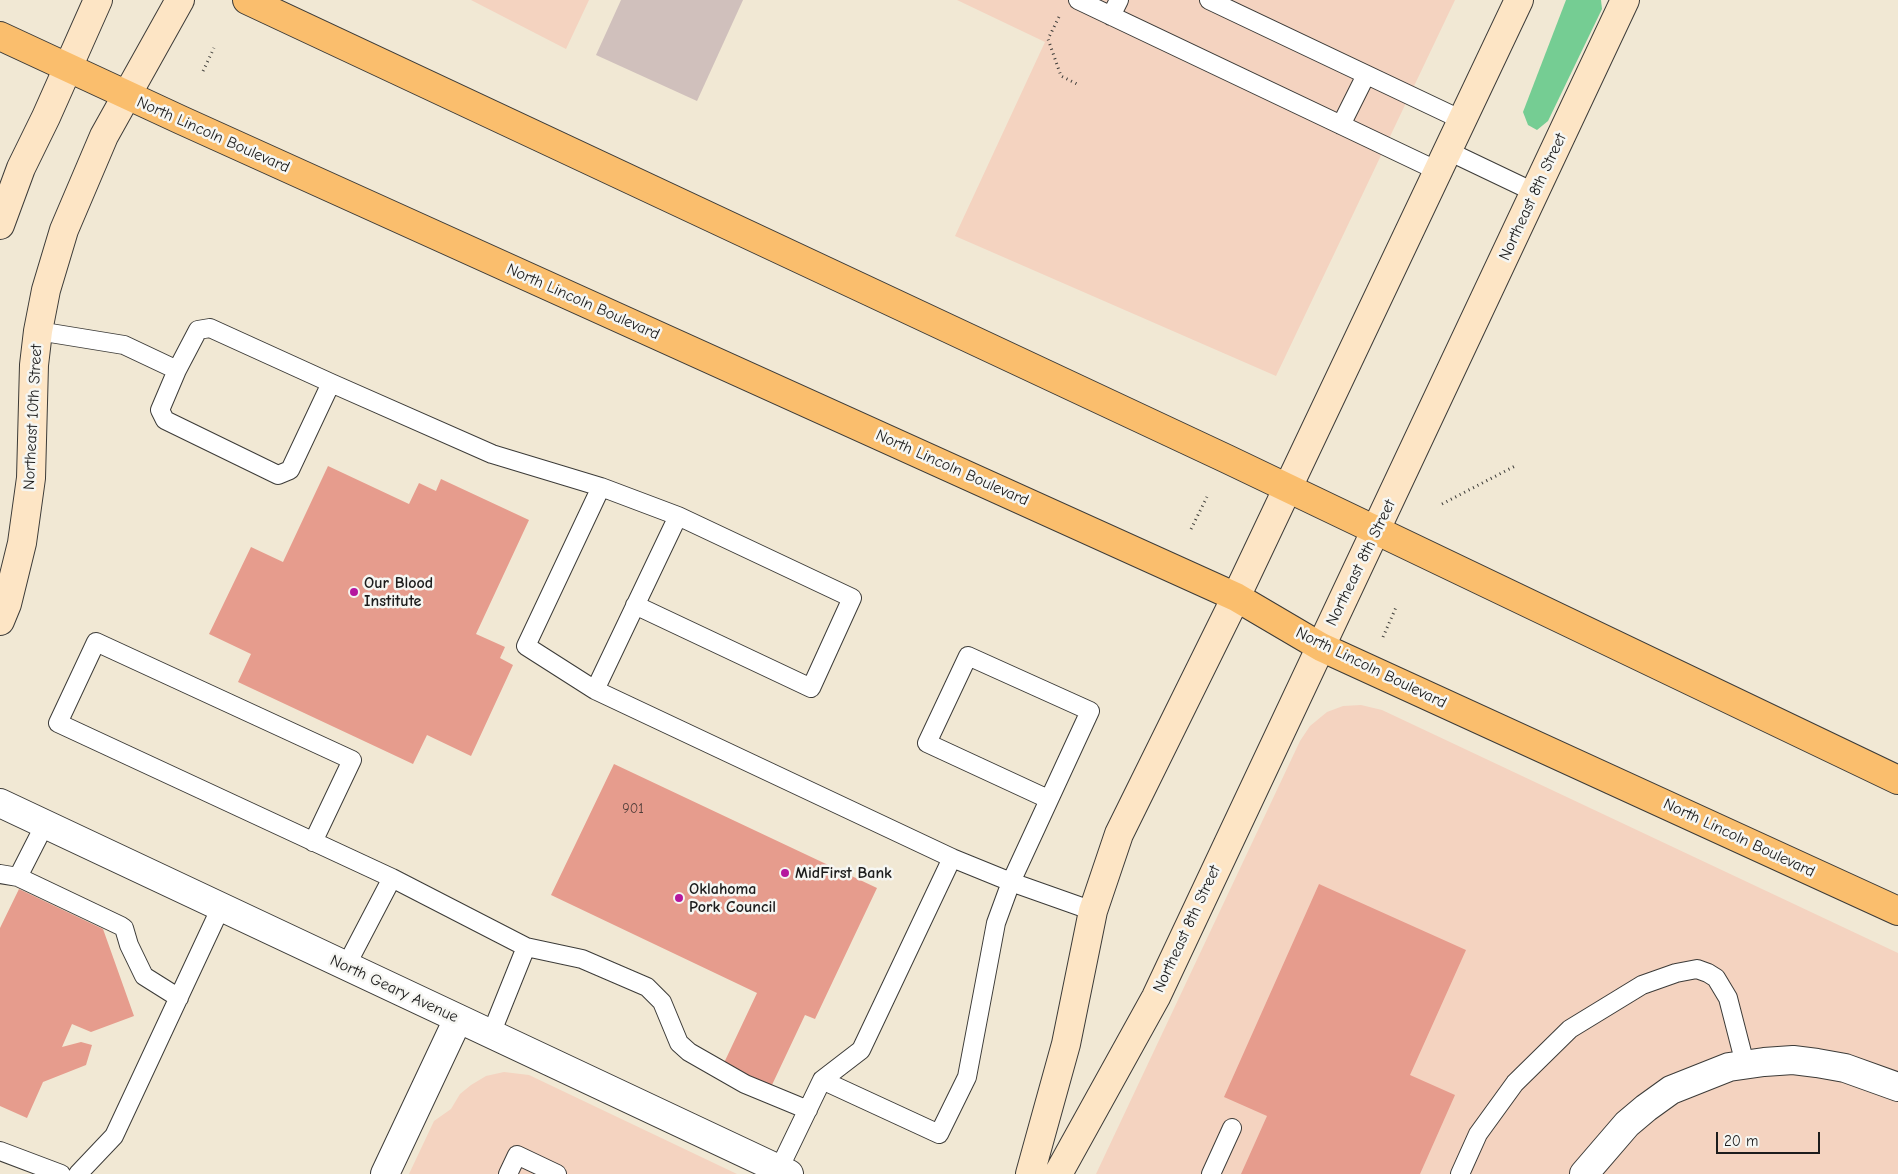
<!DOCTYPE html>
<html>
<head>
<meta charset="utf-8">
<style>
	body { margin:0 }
	#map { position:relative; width:1898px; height:1174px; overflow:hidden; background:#f1e8d4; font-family:"Comic Neue",sans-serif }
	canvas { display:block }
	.scale { position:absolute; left:1716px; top:1132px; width:104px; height:22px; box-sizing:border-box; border:2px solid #1c1c1c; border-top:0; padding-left:6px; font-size:15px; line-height:18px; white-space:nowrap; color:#1c1c1c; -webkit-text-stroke:4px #f6f6f2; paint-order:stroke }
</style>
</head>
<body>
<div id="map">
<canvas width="1898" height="1174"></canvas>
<div class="scale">20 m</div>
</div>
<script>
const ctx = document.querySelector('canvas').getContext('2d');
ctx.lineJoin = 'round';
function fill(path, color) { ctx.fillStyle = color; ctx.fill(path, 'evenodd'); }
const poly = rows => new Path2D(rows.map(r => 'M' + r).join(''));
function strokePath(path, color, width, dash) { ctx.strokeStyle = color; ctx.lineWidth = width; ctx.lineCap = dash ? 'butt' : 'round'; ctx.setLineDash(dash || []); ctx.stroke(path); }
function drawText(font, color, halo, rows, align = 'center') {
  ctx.font = font + ' "Comic Neue",sans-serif'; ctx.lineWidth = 5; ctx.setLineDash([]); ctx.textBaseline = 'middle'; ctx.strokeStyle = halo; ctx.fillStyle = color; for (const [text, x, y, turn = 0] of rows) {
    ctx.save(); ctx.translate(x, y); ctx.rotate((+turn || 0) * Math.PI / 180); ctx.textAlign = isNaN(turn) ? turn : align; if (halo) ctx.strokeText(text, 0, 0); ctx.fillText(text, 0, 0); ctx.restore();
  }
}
const built = poly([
	[471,0,589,0,566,49],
	[957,0,1455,0,1276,376,955,236,1045,42],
	[1361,705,1382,710,1898,953,1898,1174,1096,1174,1300,741,1310,726,1327,712,1343,706],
	[504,1072,529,1075,737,1174,409,1174,434,1121,451,1109,460,1094,471,1085,486,1076]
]);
const industrial = poly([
	[621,0,743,0,697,101,596,55]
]);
const green = poly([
	[1566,0,1601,0,1602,9,1548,121,1537,130,1528,125,1523,112]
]);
const building = poly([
	[328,466,409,504,419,483,436,491,441,479,529,520,476,634,505,647,500,658,513,665,471,756,427,735,413,764,238,682,251,654,209,634,251,547,283,562],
	[614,764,877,888,815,1019,805,1015,771,1087,723,1065,757,993,551,895],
	[1319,884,1466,950,1410,1075,1455,1095,1420,1174,1241,1174,1267,1116,1224,1097],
	[19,889,103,929,134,1016,91,1032,72,1024,62,1047,81,1042,92,1045,86,1065,43,1082,27,1118,0,1106,0,928]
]);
const path = poly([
	[1059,17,1048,39,1061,76,1079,85],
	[203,71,214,48],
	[1442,504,1515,466],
	[1191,529,1207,497],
	[1383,637,1397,605]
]);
const lane = poly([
	[1078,0,1438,171],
	[1209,0,1462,120],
	[1111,16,1119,0],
	[1341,125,1366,75],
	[1448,151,1536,193],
	[38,331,124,345,177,370,198,330,210,328,331,383,492,454,601,487,678,516,595,690,952,858,1011,882,1093,911],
	[177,370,160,410,165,420,278,475,290,470,331,383],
	[635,605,811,688,852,598,678,516],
	[595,690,526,646,601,487],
	[313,842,352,760,96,642,58,723,392,878],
	[0,874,18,877,121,926,124,928,129,945,144,976,179,998],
	[18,877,45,824],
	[526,947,582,959,647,987,662,1002,679,1043,689,1052,745,1084,808,1110],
	[346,966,392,878,526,947,491,1034],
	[822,1080,939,1134,967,1077,996,923,1011,882,1090,711,968,656,927,743,1048,799],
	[0,1151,61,1174],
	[779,1169,822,1080,861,1050,952,858],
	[78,1174,114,1136,221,907],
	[508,1174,517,1155,557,1174],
	[1211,1174,1232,1128],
	[1460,1174,1478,1134,1515,1083,1570,1029,1642,985,1676,973,1697,969,1708,973,1716,978,1728,998,1745,1064]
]);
const street = poly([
	[0,803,789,1174],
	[385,1174,458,1019],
	[1584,1174,1627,1124,1646,1108,1671,1090,1729,1067,1764,1062,1793,1060,1817,1063,1845,1068,1898,1087]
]);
const secondary = poly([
	[0,225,21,168,46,117,98,0],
	[0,621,7,604,22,543,31,478,34,365,38,331,46,290,64,230,104,136,180,0],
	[1030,1174,1066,1044,1093,911,1119,834,1236,597,1519,0],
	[1058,1174,1156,997,1625,0]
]);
const primary = poly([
	[247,0,1227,459,1898,780],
	[0,36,181,120,1236,597,1321,647,1898,911]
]);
const markers = [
	[354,592,5,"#b5179e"],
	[785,873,5,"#b5179e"],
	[679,898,5,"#b5179e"]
];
const numberNames = [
	["901",633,809]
];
const streetNames = [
	["North Lincoln Boulevard",213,135,24],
	["Northeast 8th Street",1533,197,-65],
	["North Lincoln Boulevard",583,302,24],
	["Northeast 10th Street",33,417,-87],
	["North Lincoln Boulevard",952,468,24],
	["Northeast 8th Street",1361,563,-64],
	["North Lincoln Boulevard",1371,668,26],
	["North Lincoln Boulevard",1739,838,25],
	["Northeast 8th Street",1187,929,-65],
	["North Geary Avenue",394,989,25]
];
const poiNames = [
	["Our Blood",364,583],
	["Institute",364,601],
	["MidFirst Bank",795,873],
	["Oklahoma",689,889],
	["Pork Council",689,907]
];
fill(built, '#f4d3c0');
fill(industrial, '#d0c0bc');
fill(green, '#75cd93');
fill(building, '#e69c8d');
strokePath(lane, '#3c3b38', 20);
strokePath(street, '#3c3b38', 30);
strokePath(secondary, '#3c3b38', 30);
strokePath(primary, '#3c3b38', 30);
strokePath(path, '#3c3b38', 3, [1, 4]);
strokePath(lane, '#fff', 18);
strokePath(street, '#fff', 28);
strokePath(secondary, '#fde5c5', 28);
strokePath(primary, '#fabe6d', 28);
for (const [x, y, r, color] of markers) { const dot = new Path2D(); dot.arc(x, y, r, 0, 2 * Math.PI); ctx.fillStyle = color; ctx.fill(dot); strokePath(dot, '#f6f6f2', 2); }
drawText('14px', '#4e3c38', null, numberNames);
drawText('16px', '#1c1c1c', '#f6f6f2', streetNames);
drawText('bold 16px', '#1c1c1c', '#f6f6f2', poiNames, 'left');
</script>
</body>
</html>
